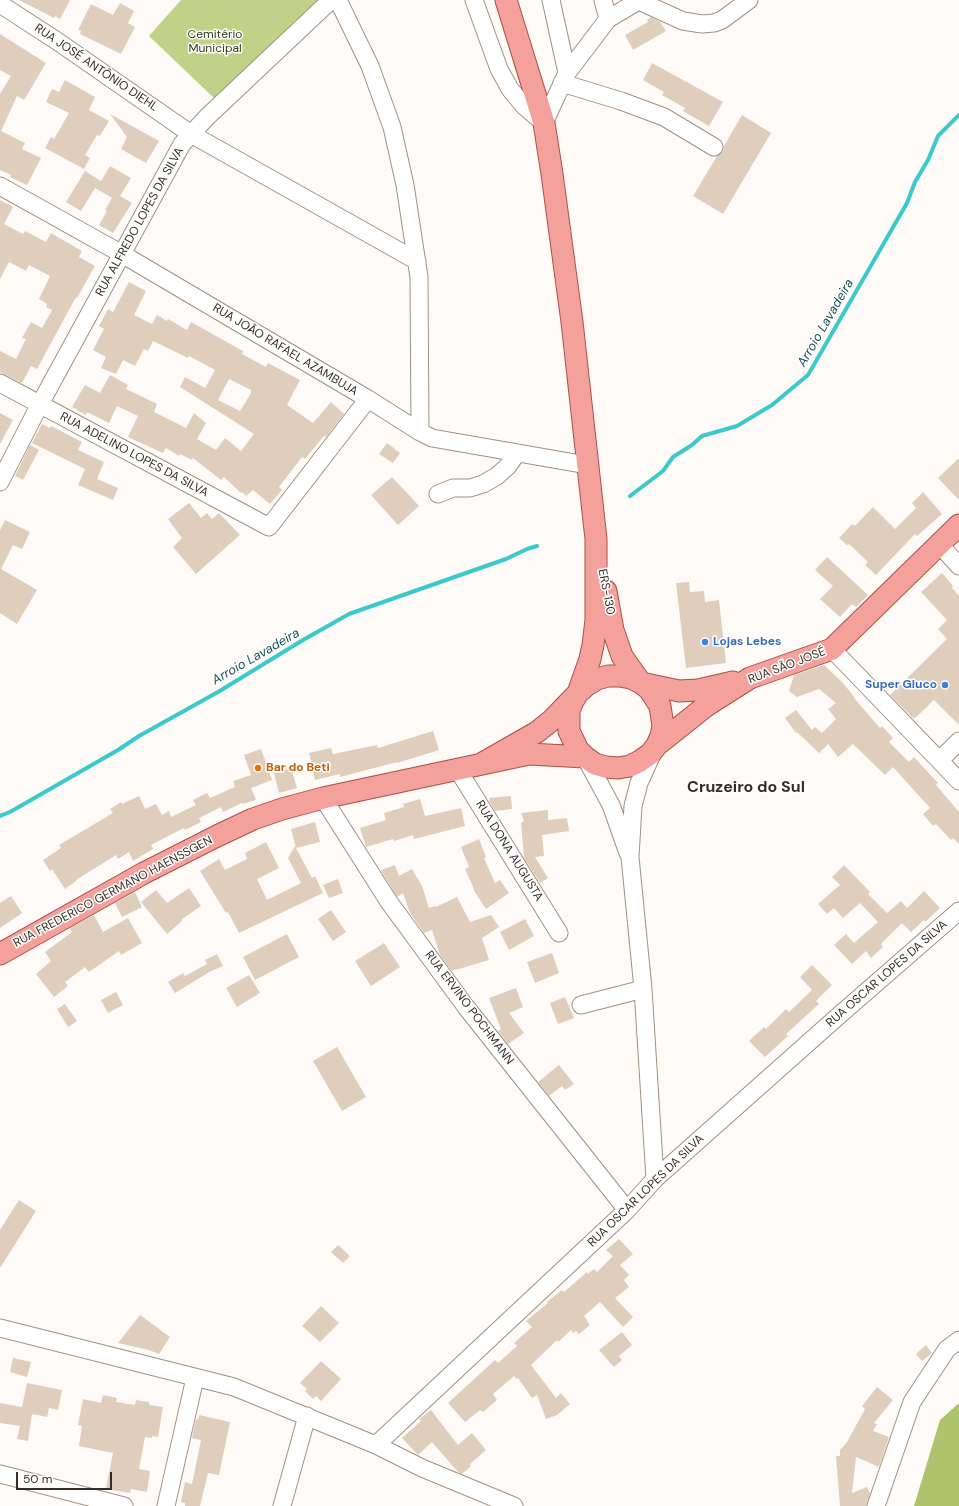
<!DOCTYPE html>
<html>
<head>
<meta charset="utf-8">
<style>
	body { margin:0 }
	#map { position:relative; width:959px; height:1506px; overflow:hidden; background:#fefaf7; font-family:"DM Sans",sans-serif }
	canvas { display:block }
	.scale { position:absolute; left:16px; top:1472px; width:96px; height:18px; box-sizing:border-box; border:2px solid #332d26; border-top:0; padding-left:5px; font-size:12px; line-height:14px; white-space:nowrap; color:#332d26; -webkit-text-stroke:3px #fff; paint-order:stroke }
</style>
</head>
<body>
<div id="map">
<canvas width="959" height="1506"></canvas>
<div class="scale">50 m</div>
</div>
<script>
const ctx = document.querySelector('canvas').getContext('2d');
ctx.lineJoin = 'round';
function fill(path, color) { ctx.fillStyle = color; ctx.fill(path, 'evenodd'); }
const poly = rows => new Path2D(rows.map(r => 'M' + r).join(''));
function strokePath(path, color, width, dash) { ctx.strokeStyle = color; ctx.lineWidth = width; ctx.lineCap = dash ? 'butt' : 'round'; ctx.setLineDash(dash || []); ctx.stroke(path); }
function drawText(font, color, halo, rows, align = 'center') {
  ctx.font = font + ' "DM Sans",sans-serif'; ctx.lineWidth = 3; ctx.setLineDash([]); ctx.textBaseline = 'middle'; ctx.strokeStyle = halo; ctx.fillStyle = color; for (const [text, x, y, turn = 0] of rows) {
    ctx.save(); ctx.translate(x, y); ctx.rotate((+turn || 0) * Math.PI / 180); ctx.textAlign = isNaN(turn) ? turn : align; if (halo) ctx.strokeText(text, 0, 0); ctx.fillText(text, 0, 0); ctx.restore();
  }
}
const green = poly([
	[181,0,319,0,216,100,149,36]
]);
const forest = poly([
	[959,1403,959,1506,914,1506,940,1420]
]);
const stream = poly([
	[630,496,663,471,673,457,692,445,702,436,737,426,772,405,808,375,907,203,915,182,928,160,938,136,959,115],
	[0,816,10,812,118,750,139,736,218,692,303,640,349,614,506,559,527,549,537,546]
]);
const building = poly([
	[19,0,70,0,60,19,55,16,54,18],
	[120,3,134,11,128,23,135,27,121,54,80,34,81,31,78,30,91,4,113,15],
	[651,17,660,22,666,31,633,50,625,35,648,22,647,20],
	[0,34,46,63,24,100,17,96,1,131,25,143,22,149,41,158,27,185,10,177,11,175,0,170,0,94,11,76,0,70],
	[652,63,723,102,709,126,683,111,685,108,662,95,664,92,643,80],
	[65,80,95,97,89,110,109,121,100,136,97,135,85,155,90,158,84,169,45,148,51,137,54,139,69,113,46,102,52,89,59,92],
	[110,114,159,141,146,163,121,149,127,137],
	[742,115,771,133,723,214,693,196,717,156,723,152,724,146],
	[110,166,131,178,120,196,132,203,113,233,99,225,107,211,105,210,112,198,95,188,81,211,66,202,85,171,101,181],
	[0,200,13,207,4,224,23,234,25,231,46,242,51,233,82,251,79,257,95,266,77,298,76,297,37,369,31,366,22,383,0,372,0,351,16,359,26,339,22,338,31,322,42,328,52,310,46,307,47,304,39,299,50,276,29,265,26,271,9,262,0,279],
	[129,282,146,291,134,315,152,324,157,315,167,321,168,319,187,330,191,322,243,351,242,354,266,367,268,363,300,380,287,405,313,423,331,402,344,414,329,433,326,437,324,436,305,459,302,457,279,487,282,490,270,504,253,490,246,496,242,492,241,493,224,477,221,480,193,458,192,460,180,454,179,456,166,448,163,453,128,437,138,416,117,406,109,423,87,412,86,415,72,407,85,385,100,393,110,375,128,385,126,389,157,404,154,412,186,428,194,413,206,423,197,439,216,450,225,438,241,451,254,434,180,387,185,377,205,388,215,370,189,356,188,358,153,341,148,351,144,349,135,366,123,360,116,374,101,368,106,357,93,350,104,329,99,326,108,309,113,312],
	[229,379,251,390,251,393,240,411,218,400],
	[0,413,13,420,0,444],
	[42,424,50,428,51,426,82,442,78,450,104,462,97,479,118,488,113,500,78,485,85,469,32,443],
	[387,443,400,453,393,463,379,454],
	[30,445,39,450,23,480,15,476],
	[959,458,959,500,938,478],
	[392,477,419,506,398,525,371,495],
	[923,492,942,514,917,536,915,534,876,575,865,565,868,562,849,544,847,545,839,538,852,524,855,526,873,507,895,529,916,508,912,503],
	[189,503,201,518,207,513,212,519,219,513,240,535,196,574,173,547,182,538,168,519],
	[5,520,30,532,22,549,13,545,1,569,37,590,17,624,0,613,0,530],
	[827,557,868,595,856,607,852,604,840,617,820,599,833,586,815,570],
	[942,573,953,586,952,588,959,596,959,725,934,700,914,719,890,695,947,639,938,629,947,620,921,592],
	[689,582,690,592,704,591,705,602,719,600,726,663,686,668,676,583],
	[824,665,843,683,855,698,854,698,880,728,882,726,893,738,889,742,909,762,914,757,938,783,936,785,959,812,959,844,953,838,951,840,936,824,933,826,923,814,930,808,893,767,885,775,853,744,838,757,828,744,819,753,797,732,796,733,785,718,796,710,812,730,815,727,822,733,836,719,828,709,836,703,819,689,797,697,789,691,794,675],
	[433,731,439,750,397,763,397,762,340,777,340,774,315,780,309,753,331,748,333,754,377,745,378,748],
	[261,749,272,780,251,788,256,800,243,804,242,803,223,812,221,807,199,818,201,822,185,830,184,828,151,845,153,849,133,861,129,852,118,859,116,855,76,880,76,881,65,889,52,869,50,871,43,860,61,848,59,845,113,813,110,809,121,802,122,804,139,796,145,809,156,804,162,815,169,811,171,817,196,805,193,800,207,793,210,798,235,787,233,781,251,775,244,755],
	[291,768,297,788,279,793,274,773],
	[511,796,512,809,495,811,490,802,489,798],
	[420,799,425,816,461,808,465,826,414,839,413,835,394,841,393,839,366,847,360,828,386,820,384,813,404,807,403,804],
	[548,810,548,820,567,818,569,831,542,835,544,856,535,857,548,878,540,883,524,858,521,823,524,821,521,813],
	[315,822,320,842,296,848,291,829],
	[479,839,486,857,484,858,495,883,500,880,509,893,486,909,473,889,474,889,465,869,469,867,461,847],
	[266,842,279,868,257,879,267,900,301,883,288,858,295,846,312,878,315,876,323,893,239,933,228,912,226,913,200,871,219,859,225,870,247,859,245,853],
	[395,865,399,876,412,869,422,886,429,908,435,906,436,907,457,897,470,922,491,915,499,927,482,938,489,960,452,971,440,955,432,930,424,933,410,913,403,893,397,897,382,872,381,870],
	[844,865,870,892,868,894,887,913,901,901,907,908,924,891,940,908,925,922,924,920,911,932,902,923,881,944,883,947,871,958,866,951,852,964,834,945,846,934,854,943,878,922,860,903,843,918,834,908,827,914,818,904,840,885,832,877],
	[338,879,343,893,329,898,323,885],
	[189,888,201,906,181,920,182,921,167,934,141,902,156,890,167,903],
	[135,892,142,907,122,917,115,903],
	[11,896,22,913,0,928,0,903],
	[331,910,346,932,333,941,318,919],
	[94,915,103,932,128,918,142,943,121,955,119,951,89,972,85,967,65,982,68,986,54,997,36,974,51,961,45,952,72,932,70,928],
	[525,919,534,936,509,950,500,932],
	[287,934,299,957,255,980,243,957],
	[384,943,400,967,371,986,355,961],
	[552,953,559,973,535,983,527,962],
	[217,954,223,966,211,971,175,993,168,982,183,973,185,976,207,964,205,960],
	[812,965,832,985,816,1001,819,1004,786,1034,788,1036,765,1057,749,1041,764,1027,766,1029,786,1009,789,1012,812,990,800,977],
	[249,975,260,993,237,1007,226,988],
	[516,988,523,1007,509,1013,524,1033,508,1044,498,1031,501,1029,489,998],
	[116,992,123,1005,108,1013,101,1000],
	[565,997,574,1018,558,1024,550,1003],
	[65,1004,77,1021,68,1027,57,1009],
	[337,1047,366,1097,342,1111,313,1061],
	[559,1065,574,1084,565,1090,562,1086,549,1096,538,1082],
	[19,1200,36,1211,0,1268,0,1230],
	[619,1239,633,1254,620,1265,629,1275,624,1280,629,1287,615,1298,633,1317,623,1327,600,1302,584,1316,590,1325,579,1334,576,1331,573,1333,571,1330,558,1342,557,1340,531,1365,556,1398,561,1393,570,1404,557,1415,546,1419,537,1395,532,1398,518,1378,517,1379,514,1376,493,1394,497,1400,483,1412,480,1410,465,1422,448,1403,495,1360,498,1363,517,1346,514,1343,532,1327,526,1321,548,1303,547,1302,562,1290,564,1292,587,1272,588,1274,594,1269,597,1272,613,1256,606,1250],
	[338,1245,350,1256,343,1263,331,1252],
	[321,1306,339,1323,320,1342,302,1326],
	[140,1315,170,1337,159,1354,149,1350,118,1343],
	[622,1332,632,1345,619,1356,622,1360,614,1367,599,1350],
	[926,1345,932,1353,922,1361,916,1354],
	[13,1358,31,1362,27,1377,10,1372],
	[321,1361,341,1379,321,1401,316,1396,313,1399,305,1391,307,1389,300,1383],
	[27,1383,62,1390,58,1410,49,1408,47,1417,32,1414,28,1441,17,1439,20,1426,0,1423,0,1403,22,1407],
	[877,1387,893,1400,874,1423,877,1424,873,1431,889,1437,879,1467,856,1457,852,1493,867,1487,870,1494,866,1506,840,1506,836,1456,840,1456,840,1450,847,1442,865,1409,862,1406],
	[103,1395,117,1398,116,1402,135,1405,136,1400,149,1402,149,1405,163,1407,158,1437,152,1436,152,1438,145,1437,139,1469,150,1471,147,1492,131,1489,130,1493,106,1489,113,1453,79,1446,82,1426,78,1425,83,1399,101,1403],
	[431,1410,458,1445,472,1433,486,1450,470,1464,471,1466,462,1474,458,1472,432,1442,418,1455,402,1438,421,1421,419,1419],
	[199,1415,230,1422,219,1475,208,1473,200,1506,185,1506,185,1503,181,1502,185,1482,192,1484,201,1440,192,1438,196,1419,198,1420]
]);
const minor = poly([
	[338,0,370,66,392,127,405,185,419,277,420,432],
	[474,0,499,69,510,89,524,106,544,123,567,73,551,0],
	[603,0,608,19],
	[639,1,683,21,702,24,714,23,722,20,749,0],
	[0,4,57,41,191,134,417,261],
	[567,73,608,19,640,0],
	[562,83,621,101,664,117,714,147],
	[0,186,122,254,368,399,420,432,432,438,587,465],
	[0,383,269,527,368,399],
	[0,482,40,404,182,144,207,117,331,0],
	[438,494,453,488,470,488,483,484,497,476,508,466,517,453],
	[939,544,959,566],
	[832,649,959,781],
	[654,750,639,783,633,806,630,857,643,989,655,1179],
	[585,757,611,805,628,853],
	[940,760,959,741],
	[458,770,559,933],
	[323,798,389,902,466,1007,627,1210],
	[581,1005,643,989],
	[0,1328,234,1387,376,1445,422,1468,514,1506],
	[376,1445,627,1210,655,1179,835,1019,959,911],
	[0,1474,124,1506],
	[166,1506,195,1378],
	[282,1506,307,1416],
	[876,1506,912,1402,947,1349,959,1340]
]);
const major = poly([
	[606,591,613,630,622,656,641,683,679,691,698,690,733,682],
	[657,745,706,706,750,678,832,649,959,525],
	[481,764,537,732,552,720,578,693,587,685,597,679,608,676,619,676,631,678,641,683,649,689,660,706,663,726,661,736,657,745,650,754,640,761,630,766,618,768,606,767,595,764,585,757,578,750,569,731,569,711,573,701,578,693,590,659,593,645,596,620,596,539,572,322,552,174,544,123,506,0],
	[0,954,144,873,217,836,253,819,282,809,323,798,529,754,585,757]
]);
const markers = [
	[705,642,4,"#3f7fe0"],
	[945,685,4,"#3f7fe0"],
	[258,768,4,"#e8710a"]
];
const parkNames = [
	["Cemitério",215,35],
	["Municipal",215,49]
];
const streetNames = [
	["RUA JOSÉ ANTÔNIO DIEHL",96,68,34],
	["RUA ALFREDO LOPES DA SILVA",140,222,-61],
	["RUA JOÃO RAFAEL AZAMBUJA",285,350,31],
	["RUA ADELINO LOPES DA SILVA",134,455,28],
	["ERS-130",606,592,79],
	["RUA SÃO JOSÉ",787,666,-21],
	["RUA DONA AUGUSTA",509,851,58],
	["RUA FREDERICO GERMANO HAENSSGEN",113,892,-28],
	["RUA OSCAR LOPES DA SILVA",887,974,-41],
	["RUA ERVINO POCHMANN",469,1008,53],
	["RUA OSCAR LOPES DA SILVA",646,1191,-44]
];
const shopNames = [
	["Lojas Lebes",713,642],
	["Super Gluco",937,685,"right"]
];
const foodNames = [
	["Bar do Beti",266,768]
];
const waterNames = [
	["Arroio Lavadeira",826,323,-60],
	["Arroio Lavadeira",256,657,-30]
];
const districtNames = [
	["Cruzeiro do Sul",746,788]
];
fill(green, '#bfd287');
fill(forest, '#aec46c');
strokePath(stream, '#3bc9cc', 4);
fill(building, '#dfcebc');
strokePath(minor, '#a09180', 19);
strokePath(major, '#ab4f47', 23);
strokePath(minor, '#fff', 17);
strokePath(major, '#f4a09b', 21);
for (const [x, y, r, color] of markers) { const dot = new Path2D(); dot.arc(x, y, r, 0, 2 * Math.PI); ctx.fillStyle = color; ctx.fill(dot); strokePath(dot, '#fff', 1.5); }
drawText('12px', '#313914', '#fff', parkNames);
drawText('12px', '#332d26', '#fff', streetNames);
drawText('bold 12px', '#366cbe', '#fff', shopNames, 'left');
drawText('bold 12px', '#c56008', '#fff', foodNames, 'left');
drawText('italic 13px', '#165052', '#fff', waterNames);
drawText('bold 16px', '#332d26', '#fff', districtNames);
</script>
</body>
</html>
